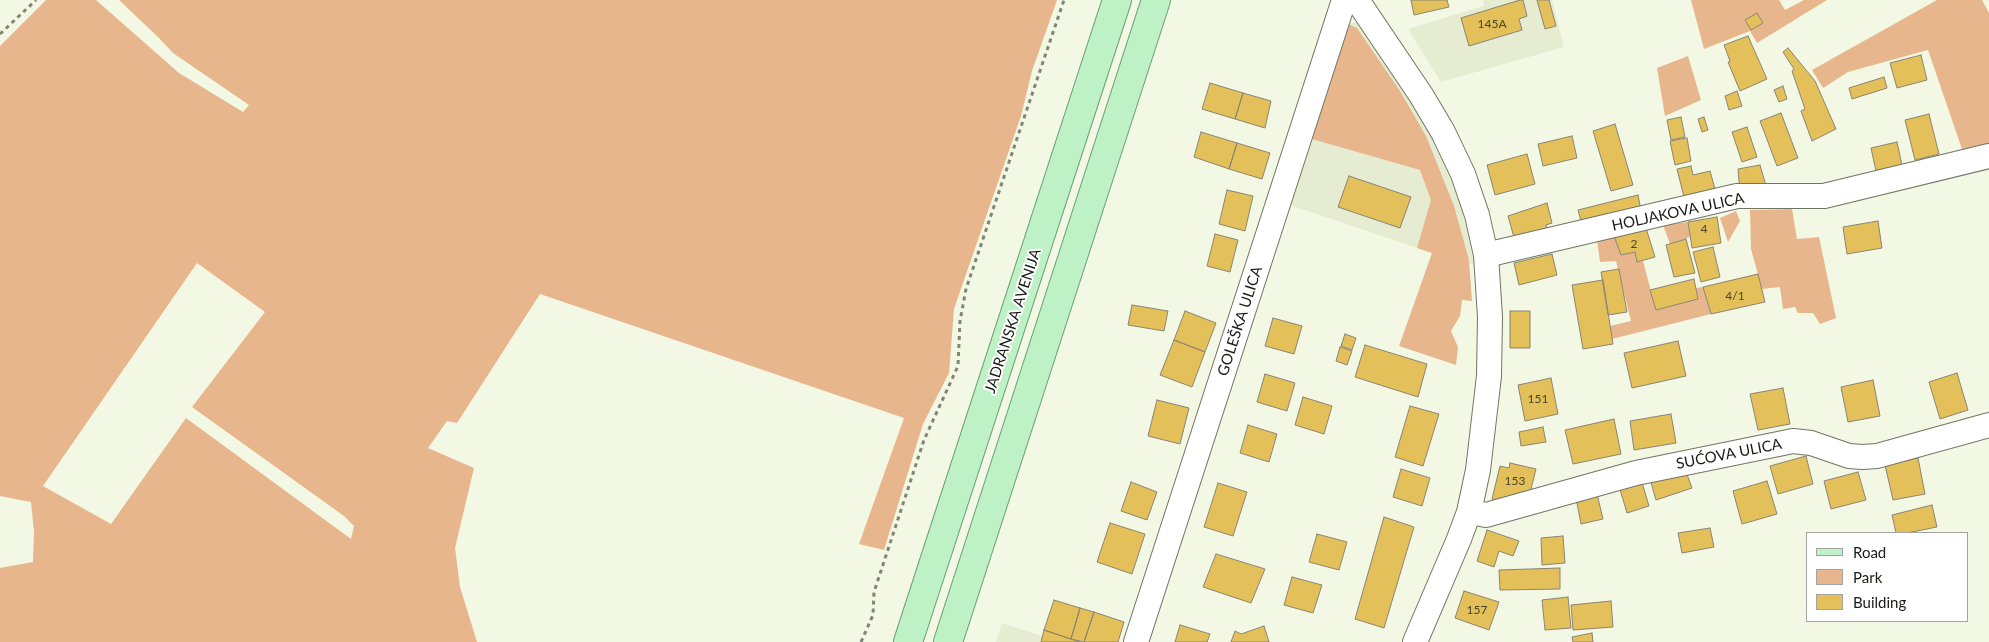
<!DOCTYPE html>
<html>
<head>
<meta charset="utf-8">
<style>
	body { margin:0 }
	#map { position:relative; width:1989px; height:642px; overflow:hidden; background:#f3f8e5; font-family:Lato,sans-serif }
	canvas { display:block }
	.legend { position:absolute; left:1806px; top:532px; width:162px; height:90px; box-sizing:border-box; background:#fff; border:1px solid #a3a4a1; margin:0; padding:6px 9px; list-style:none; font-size:15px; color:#1a1b15 }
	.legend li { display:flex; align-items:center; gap:10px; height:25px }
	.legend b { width:25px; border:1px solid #a3a4a1 }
</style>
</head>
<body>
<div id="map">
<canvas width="1989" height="642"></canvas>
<ul class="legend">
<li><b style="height:6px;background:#bff1c7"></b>Road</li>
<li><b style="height:14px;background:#e8b68c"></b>Park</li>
<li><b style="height:14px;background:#e3c05a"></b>Building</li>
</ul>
</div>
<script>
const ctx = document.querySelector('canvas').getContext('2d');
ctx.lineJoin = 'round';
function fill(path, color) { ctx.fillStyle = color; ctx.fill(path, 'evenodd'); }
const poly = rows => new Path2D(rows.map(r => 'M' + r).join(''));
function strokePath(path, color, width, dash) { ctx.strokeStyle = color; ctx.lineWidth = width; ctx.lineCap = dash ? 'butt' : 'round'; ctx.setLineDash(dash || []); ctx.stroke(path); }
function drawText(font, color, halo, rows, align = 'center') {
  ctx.font = font + ' Lato,sans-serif'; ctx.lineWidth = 4; ctx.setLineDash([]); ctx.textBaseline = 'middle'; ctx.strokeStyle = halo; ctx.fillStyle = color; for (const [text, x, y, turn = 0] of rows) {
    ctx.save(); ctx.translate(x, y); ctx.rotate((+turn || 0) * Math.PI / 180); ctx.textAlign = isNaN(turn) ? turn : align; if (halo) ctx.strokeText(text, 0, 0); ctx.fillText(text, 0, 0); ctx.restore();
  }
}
const built = poly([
	[1483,0,1552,0,1564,47,1441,82,1408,29,1484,6],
	[1356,22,1361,24,1397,76,1441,153,1460,201,1475,265,1432,253,1290,205,1311,139,1341,34,1348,24],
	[1002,623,1060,642,996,642]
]);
const green = poly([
	[46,0,96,0,179,73,243,112,249,105,173,53,159,38,119,0,1057,0,1032,71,1021,116,954,309,949,373,923,424,884,550,859,544,904,418,540,294,457,423,447,421,428,448,474,468,455,548,460,587,477,642,0,642,0,568,33,562,34,532,31,502,0,496,0,46],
	[197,263,265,312,192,407,344,516,354,526,351,539,186,418,111,524,43,486],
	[1691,0,1779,0,1785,10,1804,0,1827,0,1757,43,1750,31,1704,49],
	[1937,0,1982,0,1989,13,1989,147,1964,155,1928,50,1848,72,1823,88,1812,70],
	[1348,24,1357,28,1400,91,1426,136,1454,206,1469,260,1472,301,1462,300,1460,316,1451,331,1458,347,1456,365,1399,346,1432,253,1417,248,1431,200,1420,170,1312,139,1341,34],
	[1688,56,1701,100,1665,116,1657,68],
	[1792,209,1797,239,1819,237,1836,318,1820,324,1813,313,1798,313,1795,307,1783,309,1780,287,1762,289,1751,249,1750,210],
	[1736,211,1740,221,1728,242,1720,218],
	[1688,222,1690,237,1670,244,1663,225],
	[1614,236,1621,255,1635,252,1637,262,1643,261,1656,310,1698,299,1696,288,1703,287,1711,314,1612,339,1610,326,1631,321,1616,261,1600,262,1597,240]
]);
const building = poly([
	[1411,0,1447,0,1449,7,1414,15,1411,0],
	[1520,0,1523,0,1527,16,1519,19,1522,30,1469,46,1461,18,1520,0],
	[1537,0,1549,0,1556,26,1545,29,1537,0],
	[1757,13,1763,23,1751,30,1745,20,1757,13],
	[1748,36,1767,79,1740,91,1728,62,1730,61,1724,45,1748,36],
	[1788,48,1815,81,1836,129,1812,141,1801,111,1805,109,1792,71,1794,69,1783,52,1788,48],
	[1921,55,1927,80,1897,88,1890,63,1921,55],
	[1884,77,1887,88,1852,99,1849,88,1884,77],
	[1210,83,1243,93,1235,119,1202,109,1210,83],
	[1783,86,1787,99,1779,102,1774,90,1783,86],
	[1737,91,1742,106,1729,110,1725,96,1737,91],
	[1243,93,1271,101,1265,128,1235,119,1243,93],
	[1781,113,1798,158,1777,166,1760,121,1781,113],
	[1929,114,1939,154,1915,160,1905,120,1929,114],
	[1681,117,1685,137,1671,140,1667,120,1681,117],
	[1704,117,1708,130,1702,132,1698,119,1704,117],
	[1615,124,1633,185,1611,191,1593,131,1615,124],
	[1747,127,1757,157,1742,162,1732,132,1747,127],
	[1201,132,1237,143,1229,169,1194,157,1201,132],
	[1572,136,1577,158,1543,166,1538,144,1572,136],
	[1687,138,1691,161,1675,165,1670,141,1687,138],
	[1897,142,1902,165,1876,171,1871,148,1897,142],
	[1237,143,1270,153,1262,179,1229,169,1237,143],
	[1527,154,1535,184,1495,195,1487,165,1527,154],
	[1760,165,1767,189,1740,193,1738,169,1760,165],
	[1691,166,1693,175,1710,171,1715,189,1684,197,1677,169,1691,166],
	[1349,176,1411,197,1400,228,1338,207,1349,176],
	[1227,190,1253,196,1245,231,1219,224,1227,190],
	[1638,195,1641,210,1582,225,1578,210,1638,195],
	[1547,203,1552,223,1546,225,1548,232,1515,241,1508,216,1547,203],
	[1717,217,1721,243,1692,248,1688,222,1717,217],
	[1878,221,1882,248,1847,254,1843,227,1878,221],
	[1646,228,1655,257,1637,262,1635,252,1621,255,1614,236,1646,228],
	[1215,234,1238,240,1230,272,1207,266,1215,234],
	[1686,239,1695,273,1674,277,1666,245,1686,239],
	[1713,247,1720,277,1701,282,1693,252,1713,247],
	[1552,254,1557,275,1519,285,1514,263,1552,254],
	[1619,269,1627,312,1608,315,1601,272,1619,269],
	[1758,274,1765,302,1711,314,1703,287,1758,274],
	[1694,279,1698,299,1656,310,1650,290,1694,279],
	[1603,280,1613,344,1583,349,1572,285,1603,280],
	[1132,305,1168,311,1164,331,1128,325,1132,305],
	[1185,311,1216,323,1205,352,1174,340,1185,311],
	[1510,311,1530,311,1530,348,1510,348,1510,311],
	[1273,318,1302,326,1294,354,1265,346,1273,318],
	[1345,334,1356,338,1352,350,1341,346,1345,334],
	[1174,340,1205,352,1192,387,1160,375,1174,340],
	[1678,341,1686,376,1632,388,1624,353,1678,341],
	[1365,345,1427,364,1418,397,1355,377,1365,345],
	[1340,347,1352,351,1347,365,1336,361,1340,347],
	[1957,373,1968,410,1940,419,1929,382,1957,373],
	[1265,374,1295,383,1287,411,1257,402,1265,374],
	[1551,378,1558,414,1525,421,1518,385,1551,378],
	[1873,380,1880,416,1848,422,1841,387,1873,380],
	[1783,388,1790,424,1758,430,1750,394,1783,388],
	[1303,397,1332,406,1324,434,1295,425,1303,397],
	[1157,400,1189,408,1180,444,1148,436,1157,400],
	[1410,406,1439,414,1423,466,1395,457,1410,406],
	[1671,414,1676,443,1634,450,1630,421,1671,414],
	[1614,419,1621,454,1573,464,1565,430,1614,419],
	[1248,425,1277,434,1269,462,1240,453,1248,425],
	[1543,427,1546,442,1521,446,1519,432,1543,427],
	[1806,456,1813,484,1778,494,1770,466,1806,456],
	[1918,458,1925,494,1893,500,1885,465,1918,458],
	[1510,463,1536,469,1530,493,1507,502,1492,499,1500,466,1509,468,1510,463],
	[1401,469,1430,478,1422,506,1393,497,1401,469],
	[1685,469,1692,488,1656,500,1650,479,1685,469],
	[1858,472,1866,500,1831,509,1824,481,1858,472],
	[1641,479,1649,506,1627,513,1619,486,1641,479],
	[1767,481,1777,514,1742,524,1733,491,1767,481],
	[1131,482,1157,492,1147,520,1121,511,1131,482],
	[1218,483,1247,492,1233,536,1204,527,1218,483],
	[1597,494,1603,519,1581,524,1576,498,1597,494],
	[1932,505,1937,527,1907,533,1896,533,1892,515,1932,505],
	[1384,517,1414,527,1384,628,1355,619,1384,517],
	[1110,523,1145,534,1132,574,1097,562,1110,523],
	[1710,528,1714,547,1682,553,1678,533,1710,528],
	[1487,530,1519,541,1513,556,1499,551,1494,567,1477,561,1487,530],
	[1317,534,1347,542,1339,570,1309,562,1317,534],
	[1563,536,1565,563,1542,565,1541,538,1563,536],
	[1216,554,1265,569,1251,603,1203,587,1216,554],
	[1560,568,1560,589,1500,590,1499,570,1560,568],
	[1292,577,1322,585,1313,613,1284,605,1292,577],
	[1464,591,1499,602,1489,630,1455,618,1464,591],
	[1568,597,1571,628,1545,630,1542,600,1568,597],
	[1054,600,1080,608,1071,639,1044,630,1054,600],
	[1611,601,1613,627,1573,630,1571,605,1611,601],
	[1080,608,1094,612,1084,642,1071,639,1080,608],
	[1094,612,1124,622,1118,642,1084,642,1094,612],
	[1180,625,1210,634,1207,642,1175,642,1180,625],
	[1264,626,1269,642,1231,642,1235,631,1241,634,1264,626],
	[1044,630,1080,642,1041,642,1044,630],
	[1592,633,1593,642,1573,642,1572,637,1592,633]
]);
const path = poly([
	[0,34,36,0],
	[861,642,873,615,874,592,924,440,958,366,960,321,966,289,1064,0]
]);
const minor = poly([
	[1357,0,1421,95,1443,132,1463,174,1477,215,1486,255,1490,317,1489,376,1478,470,1469,512,1459,539,1415,642],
	[1486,255,1737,196,1824,196,1989,156],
	[1469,512,1486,515,1636,473,1793,441,1811,443,1849,456,1862,457,1877,456,1989,425],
	[1136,642,1344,0]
]);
const major = poly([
	[908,642,1117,0],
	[948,642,1156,0]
]);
const numberNames = [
	["145A",1492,24],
	["4",1704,229],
	["2",1634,244],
	["4/1",1735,296],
	["151",1538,399],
	["153",1515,481],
	["157",1477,610]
];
const streetNames = [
	["HOLJAKOVA ULICA",1678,212,-12],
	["JADRANSKA AVENIJA",1013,321,-72],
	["GOLEŠKA ULICA",1240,321,-72],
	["SUĆOVA ULICA",1729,454,-11]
];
fill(built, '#e5ecd2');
fill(green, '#e8b68c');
fill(building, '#e3c05a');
strokePath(building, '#8a8473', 1);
strokePath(minor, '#717565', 26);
strokePath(major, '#6aa071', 30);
strokePath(path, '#818478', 3, [4, 4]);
strokePath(minor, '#fff', 24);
strokePath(major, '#bff1c7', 28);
drawText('12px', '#4c4426', null, numberNames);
drawText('15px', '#1a1b15', '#fff', streetNames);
</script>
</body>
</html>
